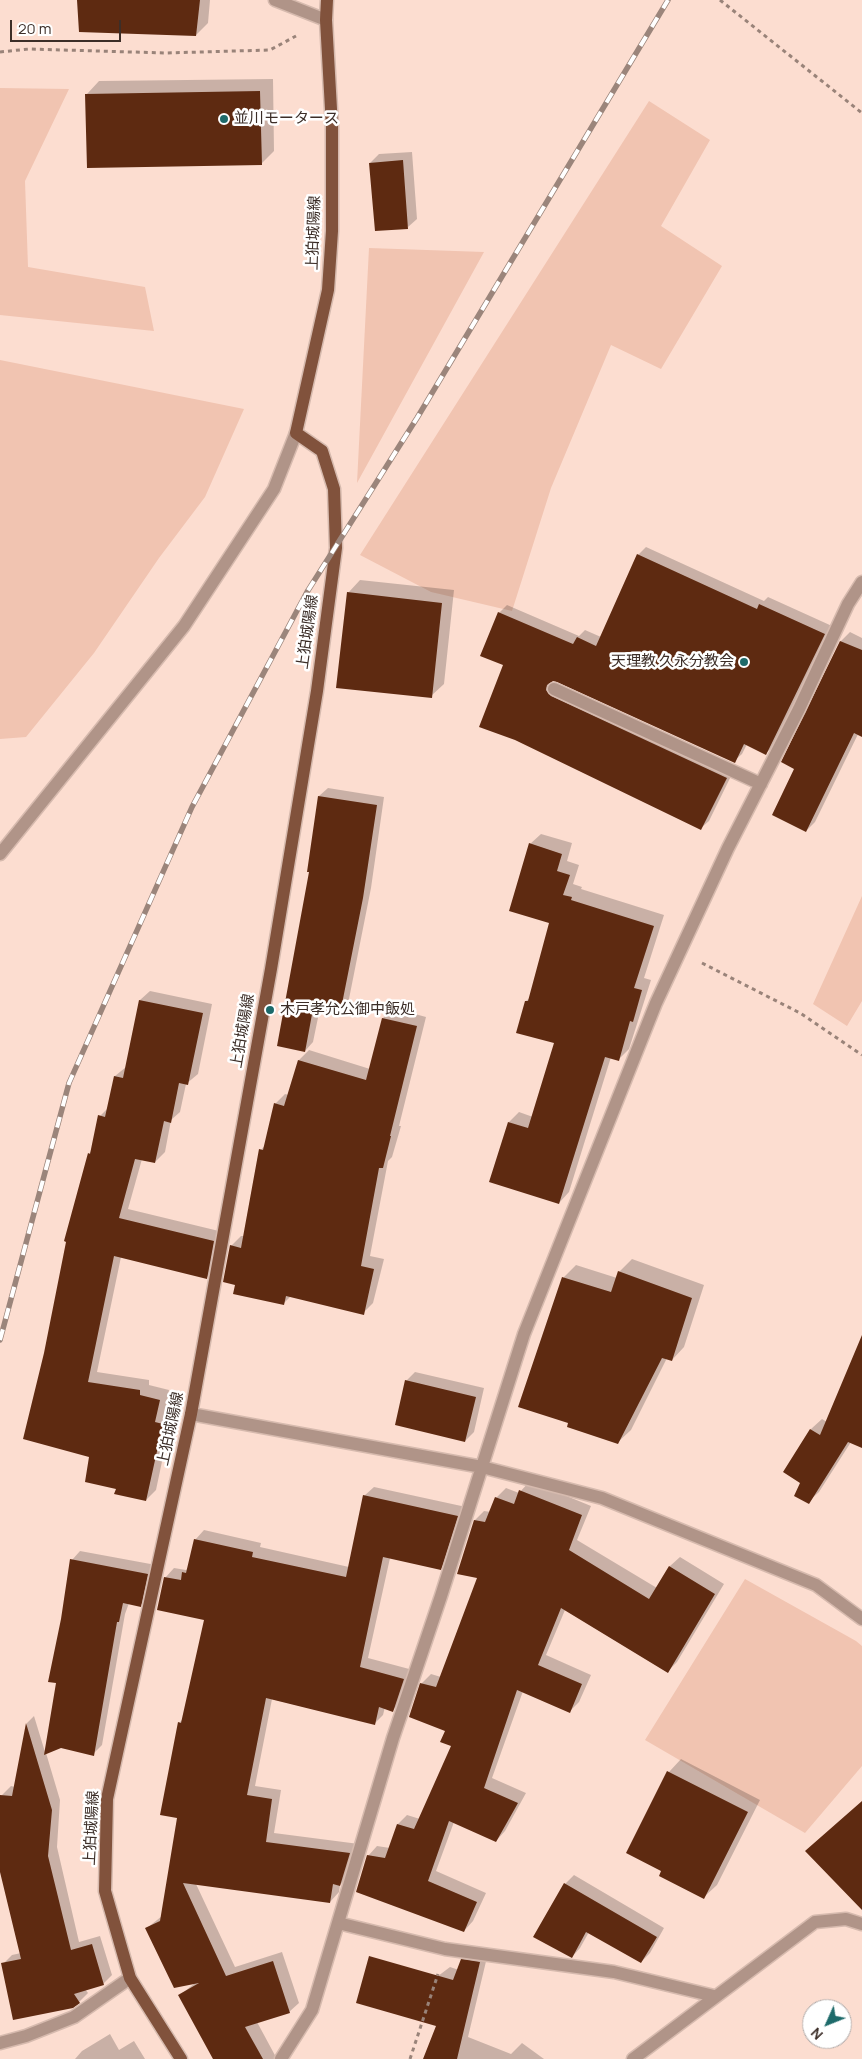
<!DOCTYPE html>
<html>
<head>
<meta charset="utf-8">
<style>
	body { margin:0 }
	#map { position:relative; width:862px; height:2059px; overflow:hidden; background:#fcddd0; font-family:Manrope,sans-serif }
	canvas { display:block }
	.north { position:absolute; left:802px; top:1999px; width:50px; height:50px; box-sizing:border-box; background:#fff; border:1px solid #b1aba9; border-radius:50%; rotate:226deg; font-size:14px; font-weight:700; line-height:20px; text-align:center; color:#3c2e28 }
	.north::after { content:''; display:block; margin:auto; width:18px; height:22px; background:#1d6a6a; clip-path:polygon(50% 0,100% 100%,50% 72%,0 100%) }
	.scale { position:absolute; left:10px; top:20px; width:111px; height:22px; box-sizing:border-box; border:2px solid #3c2e28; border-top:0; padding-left:6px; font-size:15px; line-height:18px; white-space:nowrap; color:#3c2e28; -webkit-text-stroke:4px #fff; paint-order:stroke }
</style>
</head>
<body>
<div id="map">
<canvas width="862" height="2059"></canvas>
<div class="north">N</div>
<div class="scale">20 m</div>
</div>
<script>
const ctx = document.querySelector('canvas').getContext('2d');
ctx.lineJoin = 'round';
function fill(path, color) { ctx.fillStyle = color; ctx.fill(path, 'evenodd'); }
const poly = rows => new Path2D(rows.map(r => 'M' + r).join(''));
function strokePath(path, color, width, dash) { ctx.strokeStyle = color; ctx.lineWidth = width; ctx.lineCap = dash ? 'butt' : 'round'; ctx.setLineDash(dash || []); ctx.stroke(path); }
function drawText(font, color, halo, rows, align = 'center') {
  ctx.font = font + ' Manrope,"Noto Sans JP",sans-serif'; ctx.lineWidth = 5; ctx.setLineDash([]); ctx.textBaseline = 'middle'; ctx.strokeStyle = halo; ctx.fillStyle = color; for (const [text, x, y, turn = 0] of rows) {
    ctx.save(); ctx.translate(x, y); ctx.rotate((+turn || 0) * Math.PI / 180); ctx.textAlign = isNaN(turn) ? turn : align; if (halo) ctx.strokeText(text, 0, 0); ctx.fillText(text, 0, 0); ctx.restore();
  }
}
const green = poly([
	[0,88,69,89,25,181,28,267,145,287,154,331,0,315],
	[649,101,710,140,661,226,722,266,661,369,611,345,551,488,512,611,431,592,360,555],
	[369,248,484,252,357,483],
	[0,360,244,409,205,497,159,558,94,653,26,737,0,739],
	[862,896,862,1001,847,1026,813,1004],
	[745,1579,856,1641,862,1646,862,1766,805,1833,645,1740]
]);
const shadow = poly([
	[78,0,210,0,208,23,196,35],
	[273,79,274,151,261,164,87,94,99,81],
	[412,152,417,219,408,227,370,163,379,154],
	[646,547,764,601,768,597,832,626,774,746,766,753,747,744,742,754,734,761,558,680,552,681,558,689,734,770,709,821,701,828,504,664,499,613,507,605,579,636,585,630,601,637,638,555],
	[360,580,454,590,444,684,431,696,348,593],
	[850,632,862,638,862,726,815,822,806,831,796,768,783,762,841,641],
	[328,788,384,797,371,888,348,1004,340,1013,320,1008,313,1042,305,1051,311,871,319,796],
	[541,834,572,843,567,861,579,865,573,884,582,887,581,889,664,915,644,978,651,980,629,1049,619,1059,611,1057,569,1192,559,1203,509,1122,519,1112,533,1117,556,1042,526,1001,531,997,550,923,530,844],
	[150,991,212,1004,198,1074,186,1084,180,1112,171,1120,165,1152,155,1162,142,1159,128,1209,223,1232,216,1267,207,1277,121,1257,97,1372,149,1380,149,1385,169,1390,165,1412,172,1414,156,1490,146,1500,118,1488,90,1456,45,1353,68,1241,65,1240,89,1154,92,1150,100,1116,109,1107,115,1076,126,1067,140,1000],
	[393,1008,426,1017,399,1126,401,1126,392,1157,388,1161,370,1256,384,1259,373,1303,363,1313,291,1296,283,1304,236,1284,231,1246,241,1236,244,1236,261,1150,266,1144,275,1104,285,1094,289,1095,299,1060,309,1050,370,1069,383,1018],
	[632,1259,704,1285,684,1347,672,1360,667,1358,631,1430,618,1442,570,1422,520,1406,564,1277,576,1265,617,1278,619,1272],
	[862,1337,862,1447,851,1442,819,1492,808,1502,801,1482,785,1472,811,1429,822,1419,827,1422],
	[415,1372,484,1388,474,1432,465,1441,406,1381],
	[530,1481,591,1506,577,1540,657,1588,670,1566,680,1557,724,1584,677,1662,667,1672,565,1610,546,1655,591,1675,579,1702,570,1711,523,1691,492,1778,526,1793,505,1831,496,1841,454,1822,436,1871,486,1893,473,1921,464,1931,368,1856,377,1846,390,1848,398,1824,407,1815,420,1819,452,1745,421,1684,431,1674,441,1677,479,1577,475,1520,484,1511,491,1512,496,1498,506,1488,519,1493],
	[374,1487,466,1507,450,1559,440,1569,390,1558,368,1658,413,1670,402,1701,393,1710,385,1707,383,1715,374,1724,272,1699,255,1786,281,1790,274,1833,359,1844,349,1876,340,1885,339,1892,330,1902,196,1884,235,1967,282,1952,299,2003,289,2012,257,2022,277,2059,215,2059,180,1995,195,1983,147,1928,162,1916,179,1817,179,1723,183,1719,206,1619,165,1578,174,1568,186,1570,189,1568,195,1540,204,1530,261,1543,260,1547,349,1567,364,1496],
	[80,1551,156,1565,149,1596,140,1605,129,1603,125,1614,102,1745,93,1754,61,1747,46,1753,60,1800,57,1847,79,1942,100,1936,112,1975,103,1984,85,1989,88,1993,79,2002,3,1964,12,1955,21,1953,0,1865,0,1823,2,1795,11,1786,15,1787,27,1723,34,1716,45,1752,58,1682,62,1620,72,1560],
	[681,1759,760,1800,717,1885,704,1897,663,1870,669,1772],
	[574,1875,664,1928,650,1953,641,1962,589,1932,580,1948,572,1957,565,1884],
	[472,1951,488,1953,468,2037,511,2054,522,2043,544,2059,424,2059,437,2025,401,2004,450,1967,459,1970,462,1960],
	[110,2034,119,2050,134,2041,145,2059,75,2059,82,2051]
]);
const building = poly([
	[77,0,200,0,196,36,79,32],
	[260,91,262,165,87,168,85,94],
	[403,160,408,229,375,231,369,163],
	[637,554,757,609,759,604,825,634,766,755,744,744,735,763,557,682,553,681,547,685,546,690,551,696,727,778,701,830,515,740,479,727,503,665,480,656,498,612,573,644,577,637,596,646],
	[347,592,442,603,432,698,336,688],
	[840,641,862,650,862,737,854,733,806,832,772,815,794,769,781,762],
	[318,796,377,805,363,898,340,1014,313,1009,305,1052,277,1046,309,872,307,872],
	[529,843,562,854,557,871,570,875,563,895,572,897,571,900,654,926,634,988,642,990,633,1022,630,1021,619,1061,605,1057,559,1204,489,1182,508,1122,528,1128,554,1043,516,1033,525,1001,528,1001,549,923,509,911],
	[139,1000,203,1013,188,1085,179,1083,171,1123,164,1121,155,1163,135,1159,119,1218,214,1241,207,1279,114,1256,88,1382,140,1390,140,1395,160,1400,155,1422,163,1424,146,1501,114,1494,116,1489,85,1482,89,1457,23,1439,44,1353,66,1242,64,1241,88,1153,90,1154,98,1115,105,1117,114,1076,123,1078],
	[382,1018,417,1026,390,1136,391,1136,383,1168,379,1168,361,1266,374,1269,364,1315,286,1296,284,1305,233,1294,235,1285,223,1282,230,1245,241,1248,259,1149,263,1150,274,1103,284,1106,298,1060,366,1080],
	[618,1271,692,1298,672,1361,662,1358,618,1444,567,1427,568,1423,518,1407,562,1277,611,1292],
	[862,1335,862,1448,848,1442,809,1504,794,1496,800,1483,783,1472,810,1429,820,1435],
	[405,1380,476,1397,465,1442,395,1425],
	[519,1490,582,1515,569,1550,649,1599,669,1566,715,1594,668,1673,561,1608,538,1665,582,1684,570,1713,517,1690,484,1788,518,1803,496,1842,449,1821,428,1881,477,1902,464,1932,356,1892,367,1855,385,1858,397,1824,414,1829,451,1746,440,1742,445,1731,409,1717,420,1683,436,1687,477,1578,457,1574,474,1520,485,1522,495,1497,514,1504],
	[363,1495,458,1516,441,1570,383,1557,360,1667,404,1679,393,1712,379,1707,375,1725,266,1698,247,1795,272,1799,266,1842,350,1853,340,1886,333,1884,330,1903,183,1883,226,1976,273,1961,290,2013,245,2027,263,2059,213,2059,178,1995,199,1983,174,1988,145,1928,160,1921,177,1818,160,1815,178,1722,181,1723,204,1620,157,1610,164,1577,181,1580,182,1572,186,1573,194,1539,253,1552,252,1557,346,1577],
	[70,1559,148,1574,141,1607,123,1603,119,1622,117,1622,94,1756,61,1748,44,1755,56,1683,48,1682,61,1619],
	[26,1723,52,1810,48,1856,71,1950,92,1944,104,1985,74,1994,80,2003,73,2008,13,2020,1,1963,21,1959,0,1872,0,1795,12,1796],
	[667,1771,748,1812,704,1899,659,1876,661,1871,626,1853],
	[862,1801,862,1910,805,1851],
	[564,1883,657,1937,641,1963,586,1932,572,1958,533,1937],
	[369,1956,453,1980,461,1959,480,1962,457,2059,423,2059,436,2026,356,2003]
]);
const path = poly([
	[720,0,862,113],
	[0,52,29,49,166,53,270,50,296,36],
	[702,963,800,1013,862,1055],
	[410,2059,438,1974]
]);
const minor = poly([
	[275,0,326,20],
	[554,689,761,784],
	[191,1414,482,1467,602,1498,816,1585,862,1619],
	[338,1923,445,1949,614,1972,714,1996],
	[0,2043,26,2036,74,2017,130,1978],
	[281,2059,312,2010,393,1738,441,1596,524,1334,656,1003,728,848,799,709,848,604,862,582],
	[633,2059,815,1922,846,1919,862,1924]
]);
const tertiary = poly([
	[0,854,184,626,274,489,296,433]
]);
const primary = poly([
	[181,2059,130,1978,105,1891,107,1799,191,1414,271,969,317,691,336,548,334,489,322,451,296,433,328,290,332,231,332,127,326,20,327,0]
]);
const rail = poly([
	[0,1340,69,1083,192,807,307,592,417,418,668,0]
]);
const markers = [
	[224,119,5,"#1d6a6a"],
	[744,662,5,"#1d6a6a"],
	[270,1010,5,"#1d6a6a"]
];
const poiNames = [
	["並川モータース",234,119],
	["天理教 久永分教会",734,662,"right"],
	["木戸孝允公御中飯処",280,1010]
];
const streetNames = [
	["上狛城陽線",314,233,-88],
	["上狛城陽線",308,632,-82],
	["上狛城陽線",243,1031,-80],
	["上狛城陽線",171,1429,-78],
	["上狛城陽線",92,1828,-87]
];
fill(green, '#f1c4b1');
fill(shadow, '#0003');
fill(building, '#5e2a11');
strokePath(minor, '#d6baae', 15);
strokePath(tertiary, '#d6baae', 15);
strokePath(primary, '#d6baae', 15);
strokePath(path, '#998379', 3, [4, 4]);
strokePath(minor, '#b09488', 12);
strokePath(tertiary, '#b09488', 12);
strokePath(primary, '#81523c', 12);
strokePath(rail, '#9b857b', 5.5);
strokePath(rail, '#fff', 4, [11]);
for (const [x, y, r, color] of markers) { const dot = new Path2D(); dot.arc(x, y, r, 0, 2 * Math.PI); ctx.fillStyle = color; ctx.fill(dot); strokePath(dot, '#fff', 2); }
drawText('15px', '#3c2e28', '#fff', poiNames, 'left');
drawText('15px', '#3c2e28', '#fff', streetNames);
</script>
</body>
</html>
